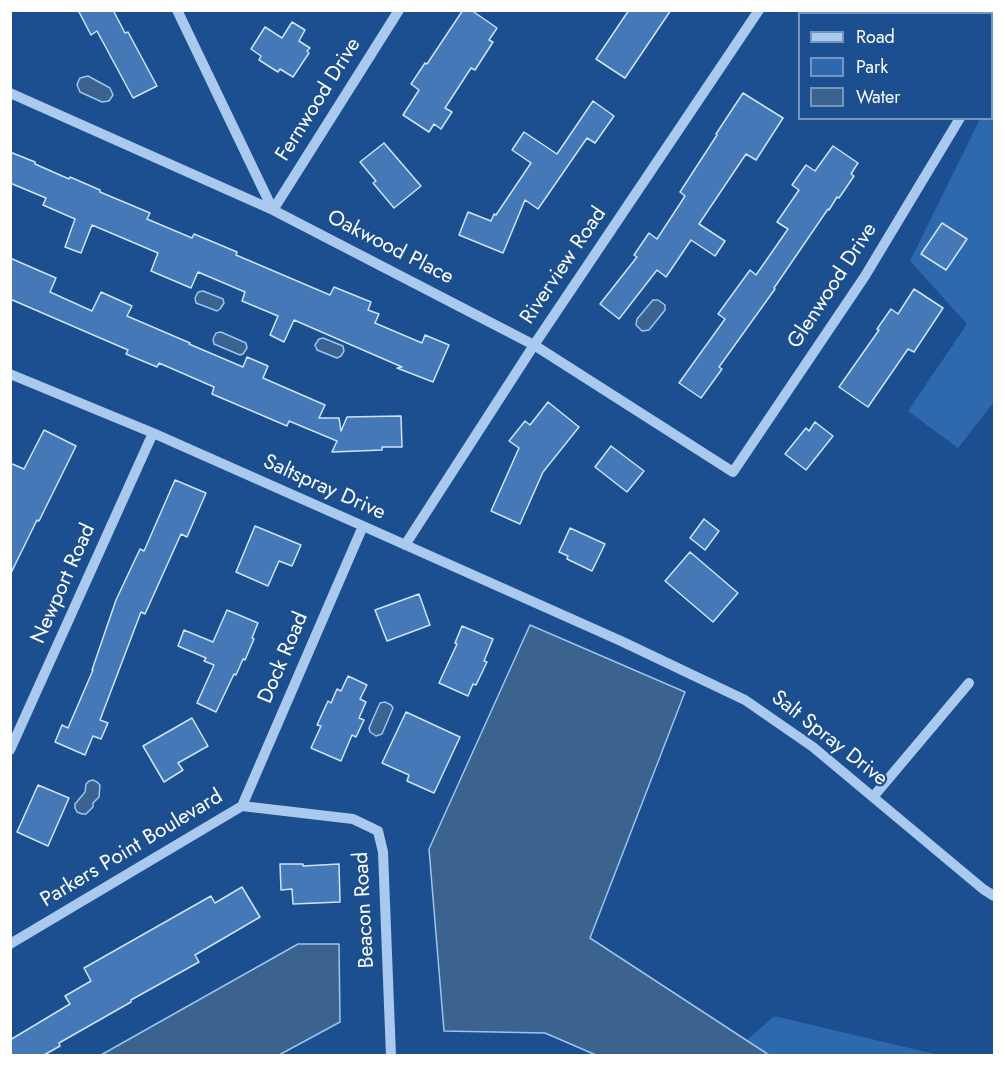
<!DOCTYPE html>
<html>
<head>
<meta charset="utf-8">
<style>
	body { margin:0 }
	#map { position:relative; width:1005px; height:1066px; overflow:hidden; background:#1b4f8f; font-family:Jost,sans-serif }
	canvas { display:block }
	.frame { position:absolute; inset:0; border:12px solid #fff; pointer-events:none }
	.legend { position:absolute; left:798px; top:12px; width:195px; height:108px; box-sizing:border-box; background:#1b4f8f; border:2px solid #7695bc; margin:0; padding:8px 10px; list-style:none; font-size:18px; color:#fff }
	.legend li { display:flex; align-items:center; gap:12px; height:30px }
	.legend b { width:30px; border:2px solid #7695bc }
</style>
</head>
<body>
<div id="map">
<canvas width="1005" height="1066"></canvas>
<div class="frame"></div>
<ul class="legend">
<li><b style="height:8px;background:#a9c9ee"></b>Road</li>
<li><b style="height:16px;background:#2e69ad"></b>Park</li>
<li><b style="height:16px;background:#3c6290"></b>Water</li>
</ul>
</div>
<script>
const ctx = document.querySelector('canvas').getContext('2d');
ctx.lineJoin = 'round';
function fill(path, color) { ctx.fillStyle = color; ctx.fill(path, 'evenodd'); }
const poly = rows => new Path2D(rows.map(r => 'M' + r).join(''));
function strokePath(path, color, width, dash) { ctx.strokeStyle = color; ctx.lineWidth = width; ctx.lineCap = dash ? 'butt' : 'round'; ctx.setLineDash(dash || []); ctx.stroke(path); }
function drawText(font, color, halo, rows, align = 'center') {
  ctx.font = font + ' Jost,sans-serif'; ctx.lineWidth = 4.5; ctx.setLineDash([]); ctx.textBaseline = 'middle'; ctx.strokeStyle = halo; ctx.fillStyle = color; for (const [text, x, y, turn = 0] of rows) {
    ctx.save(); ctx.translate(x, y); ctx.rotate((+turn || 0) * Math.PI / 180); ctx.textAlign = isNaN(turn) ? turn : align; if (halo) ctx.strokeText(text, 0, 0); ctx.fillText(text, 0, 0); ctx.restore();
  }
}
const green = poly([
	[908,11,994,11,994,79,992,76,992,14,912,14],
	[994,90,994,402,958,448,908,411,967,324,910,261,980,119,992,118,992,96],
	[774,1016,939,1055,769,1055,746,1041]
]);
const water = poly([
	[88,76,110,88,113,95,109,101,102,102,80,92,77,85,78,82,80,78,88,76],
	[203,291,223,299,224,303,220,309,217,311,196,303,195,298,198,292,203,291],
	[653,300,658,300,665,305,665,310,649,330,642,331,636,325,637,319,653,300],
	[221,332,246,343,247,348,243,354,240,355,214,344,213,339,216,333,221,332],
	[323,338,343,346,344,351,341,356,337,358,317,350,315,345,319,339,323,338],
	[530,625,685,692,590,938,769,1055,596,1055,545,1033,444,1031,429,849,530,625],
	[385,702,391,705,393,708,382,734,376,736,370,732,369,728,380,703,385,702],
	[93,780,97,782,100,785,99,797,93,803,93,807,86,814,82,814,77,812,75,808,75,804,85,792,86,784,89,781,93,780],
	[298,944,339,944,340,1022,279,1055,101,1055,298,944]
]);
const building = poly([
	[78,10,113,10,125,33,128,32,157,86,133,98,97,31,91,35,78,10],
	[463,10,471,10,497,28,489,40,493,42,475,70,471,68,445,108,452,112,441,129,434,124,429,132,403,115,419,90,411,84,425,63,427,64,463,10],
	[629,10,671,10,625,78,596,59,629,10],
	[292,22,305,30,299,41,310,48,307,51,309,53,293,77,280,69,278,72,259,60,261,56,251,49,265,27,282,38,292,22],
	[743,93,783,118,756,160,746,154,699,224,725,241,715,256,691,240,666,277,657,270,619,319,600,304,637,257,634,255,649,233,657,239,685,196,680,192,717,135,716,134,743,93],
	[593,101,614,116,595,143,587,138,538,209,525,200,503,253,459,235,468,212,491,221,494,214,496,215,531,163,512,150,524,132,557,154,593,101],
	[384,143,421,186,394,208,373,183,376,181,360,162,384,143],
	[833,146,858,163,851,174,854,176,839,198,837,197,829,210,828,209,774,288,775,289,719,367,722,369,701,398,679,383,725,319,718,314,750,270,756,275,788,229,777,222,799,190,792,185,806,165,815,171,833,146],
	[10,152,35,162,35,164,69,179,70,177,100,190,100,192,150,213,147,219,192,238,194,234,237,252,236,255,330,295,334,287,371,302,368,310,379,314,375,323,422,343,425,335,449,345,433,382,397,368,402,367,294,320,284,342,270,335,278,316,242,301,245,292,198,272,191,288,151,271,158,253,92,225,81,253,65,247,75,219,43,205,46,198,10,183,10,152],
	[942,223,967,239,946,270,921,254,942,223],
	[10,258,56,278,50,292,92,311,101,292,132,306,127,316,190,343,189,344,243,367,247,357,268,366,263,378,325,405,319,418,339,418,341,431,347,417,401,416,402,447,382,447,382,450,332,452,337,441,289,421,287,426,259,414,212,394,214,387,159,363,157,367,126,354,128,350,10,299,10,258],
	[914,289,943,308,914,352,908,349,868,407,839,387,879,330,877,329,891,309,898,314,914,289],
	[548,402,579,427,543,472,520,524,491,511,519,448,509,441,525,421,530,425,548,402],
	[815,422,833,436,806,470,785,454,806,428,809,431,815,422],
	[44,430,76,446,39,521,37,520,10,575,10,463,24,469,44,430],
	[611,446,644,471,627,492,595,467,611,446],
	[175,480,206,493,187,537,181,534,145,614,141,612,100,720,108,723,101,739,93,736,85,755,55,742,62,725,68,728,93,670,92,670,116,600,140,549,144,551,175,480],
	[704,519,719,531,705,550,690,538,704,519],
	[255,526,301,545,292,566,279,561,268,586,236,572,255,526],
	[570,528,605,544,592,571,567,559,568,556,559,552,570,528],
	[690,552,738,593,713,622,665,581,690,552],
	[419,594,430,625,387,641,375,610,419,594],
	[227,610,258,623,252,638,254,639,245,660,243,659,236,675,234,674,216,712,197,703,214,665,204,661,206,658,178,646,184,630,213,642,227,610],
	[462,626,493,639,484,661,487,662,476,685,473,684,468,696,439,683,457,644,455,643,462,626],
	[348,676,367,685,360,699,366,702,359,718,364,720,356,737,352,735,341,761,311,748,321,726,317,725,328,701,331,703,337,689,341,691,348,676],
	[406,712,460,737,434,793,407,781,409,775,382,763,406,712],
	[192,718,208,746,178,763,183,770,164,782,143,746,192,718],
	[38,785,69,798,48,846,17,832,38,785],
	[280,864,303,864,303,866,339,864,340,902,293,904,292,889,281,890,280,864],
	[242,887,260,917,195,955,199,962,131,1000,131,1002,59,1043,60,1046,44,1055,10,1055,10,1040,70,1004,65,996,91,981,84,968,211,896,215,903,242,887]
]);
const minor = poly([
	[177,10,273,210],
	[833,10,838,14],
	[10,93,273,210,534,345,733,472,865,276,960,118],
	[273,210,399,10],
	[10,374,153,433,363,526,621,641,745,700,813,747,983,889,994,896],
	[405,545,534,345,759,10],
	[10,750,153,433],
	[873,797,969,683],
	[242,806,353,819,378,831,383,852,391,1056],
	[242,806,363,526],
	[10,944,242,806]
]);
const streetNames = [
	["Fernwood Drive",319,100,-58],
	["Oakwood Place",390,248,27],
	["Riverview Road",564,266,-56],
	["Glenwood Drive",833,286,-57],
	["Saltspray Drive",324,488,24],
	["Newport Road",64,584,-66],
	["Dock Road",284,658,-67],
	["Salt Spray Drive",829,739,38],
	["Parkers Point Boulevard",132,849,-31],
	["Beacon Road",365,910,-93]
];
fill(green, '#2e69ad');
fill(water, '#3c6290');
strokePath(water, '#9cc4f0', 1.5);
fill(building, '#4478b7');
strokePath(building, '#cfe3fa', 1.5);
strokePath(minor, '#a9c9ee', 10);
drawText('21px', '#fff', '#1b4f8f', streetNames);
</script>
</body>
</html>
